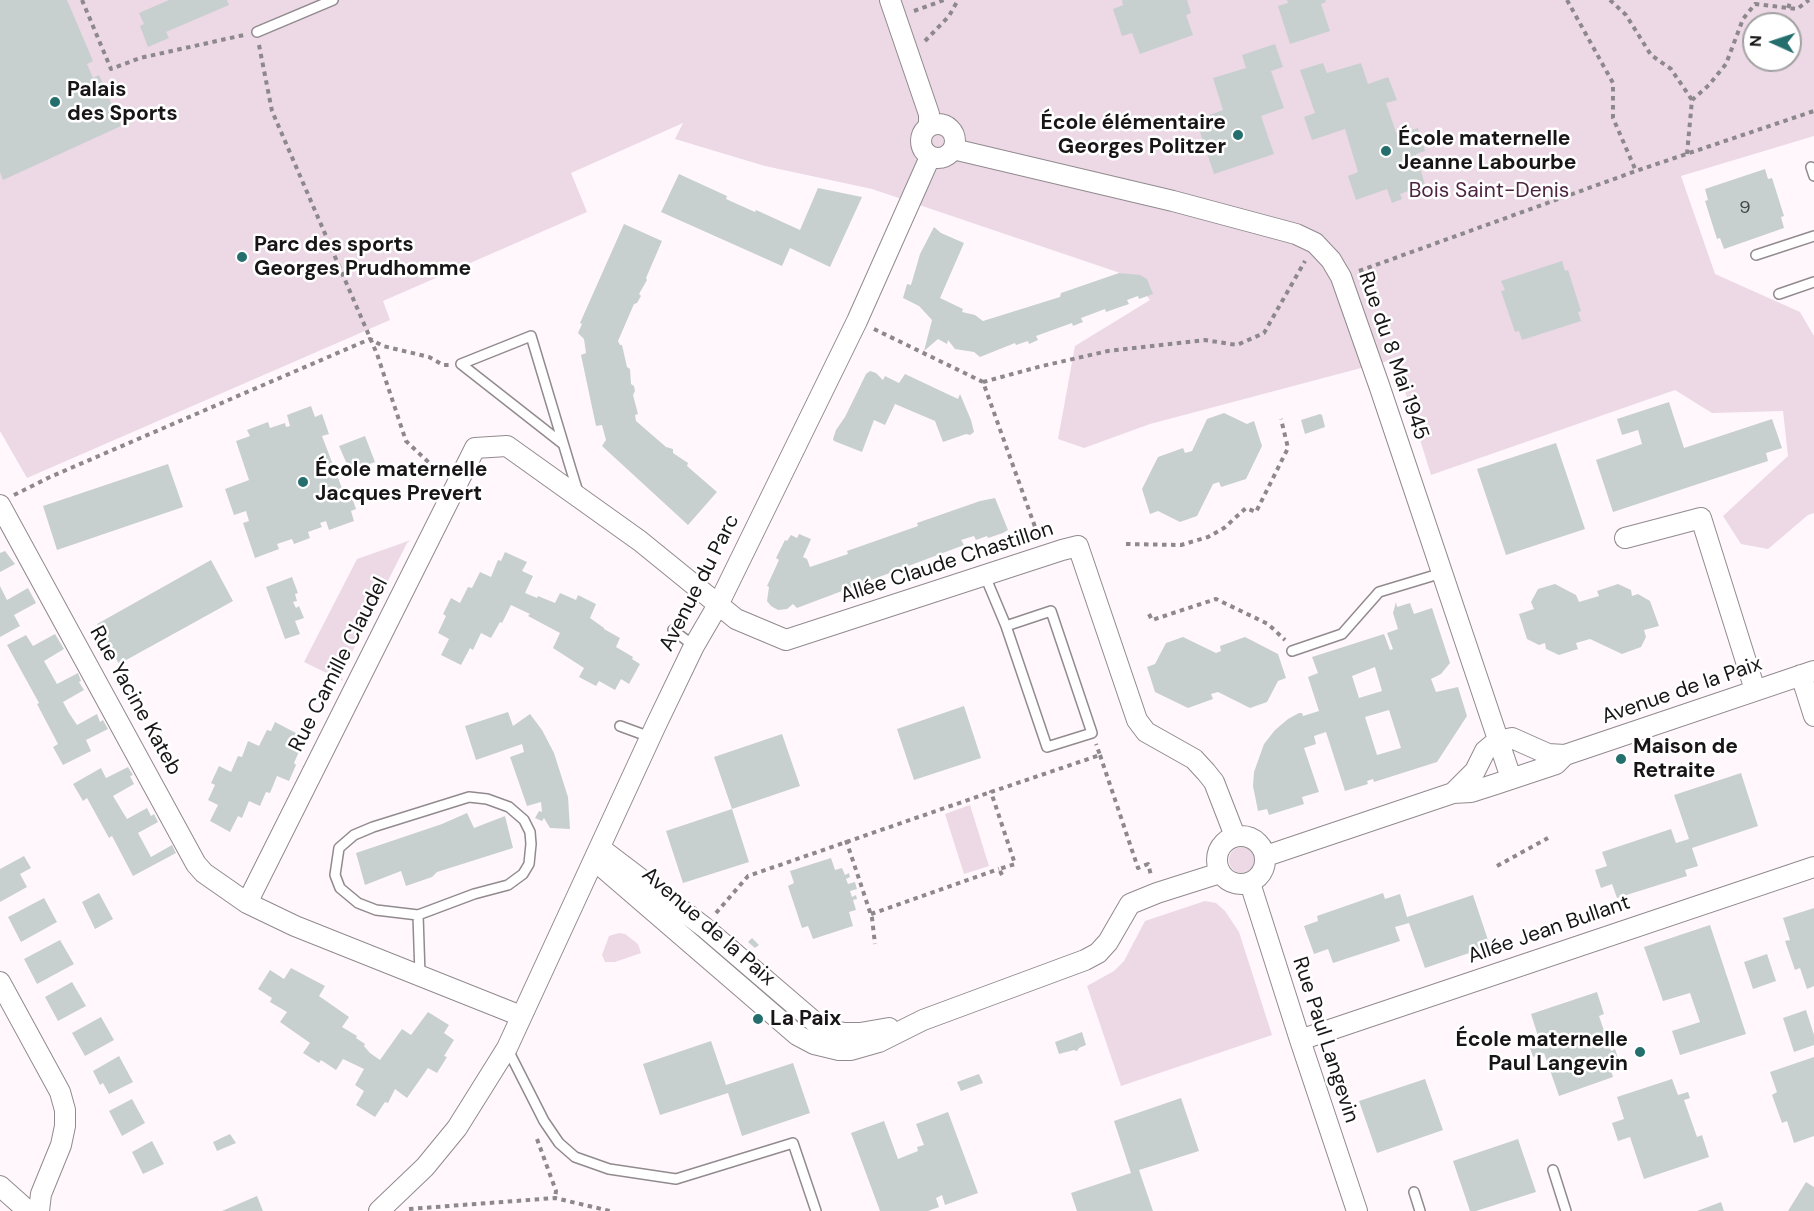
<!DOCTYPE html>
<html>
<head>
<meta charset="utf-8">
<style>
	body { margin:0 }
	#map { position:relative; width:1814px; height:1211px; overflow:hidden; background:#fff7fc; font-family:"DM Sans",sans-serif }
	canvas { display:block }
	.north { position:absolute; left:1742px; top:12px; width:60px; height:60px; box-sizing:border-box; background:#fff; border:2px solid #a2a1a2; border-radius:50%; rotate:273deg; font-size:16px; font-weight:700; line-height:24px; text-align:center; color:#171516 }
	.north::after { content:''; display:block; margin:auto; width:21px; height:27px; background:#246f6d; clip-path:polygon(50% 0,100% 100%,50% 72%,0 100%) }
</style>
</head>
<body>
<div id="map">
<canvas width="1814" height="1211"></canvas>
<div class="north">N</div>
</div>
<script>
const ctx = document.querySelector('canvas').getContext('2d');
ctx.lineJoin = 'round';
function fill(path, color) { ctx.fillStyle = color; ctx.fill(path, 'evenodd'); }
const poly = rows => new Path2D(rows.map(r => 'M' + r).join(''));
function strokePath(path, color, width, dash) { ctx.strokeStyle = color; ctx.lineWidth = width; ctx.lineCap = dash ? 'butt' : 'round'; ctx.setLineDash(dash || []); ctx.stroke(path); }
function drawText(font, color, halo, rows, align = 'center') {
  ctx.font = font + ' "DM Sans",sans-serif'; ctx.lineWidth = 5; ctx.setLineDash([]); ctx.textBaseline = 'middle'; ctx.strokeStyle = halo; ctx.fillStyle = color; for (const [text, x, y, turn = 0] of rows) {
    ctx.save(); ctx.translate(x, y); ctx.rotate((+turn || 0) * Math.PI / 180); ctx.textAlign = isNaN(turn) ? turn : align; if (halo) ctx.strokeText(text, 0, 0); ctx.fillText(text, 0, 0); ctx.restore();
  }
}
const green = poly([
	[0,0,1814,0,1814,136,1681,176,1715,274,1800,312,1814,336,1814,513,1808,515,1768,549,1741,544,1723,516,1788,456,1783,411,1712,413,1675,390,1431,475,1395,359,1150,424,1084,448,1058,439,1075,346,1150,300,1132,277,872,189,765,166,675,139,683,123,571,173,587,212,383,301,390,320,27,478,0,431],
	[1754,24,1790,24,1790,60,1754,60],
	[411,540,407,543,341,674,343,681,304,662,357,559],
	[970,805,989,866,964,874,945,814],
	'1229 860a13 13 0 1 1 26 0a13 13 0 1 1-26 0Z',
	[1205,901,1216,903,1225,911,1239,932,1272,1035,1121,1086,1087,986,1114,971,1124,961,1145,921],
	[619,933,625,934,638,944,641,953,615,962,605,962,602,955,609,936]
]);
const building = poly([
	[0,0,67,0,93,61,87,64,93,78,99,75,121,126,3,180,0,172],
	[169,0,227,0,229,5,166,32,169,38,148,47,140,26,144,24,139,13],
	[1122,0,1187,0,1191,13,1186,15,1193,35,1140,54,1132,33,1122,36,1113,9,1123,5],
	[1287,0,1325,0,1326,2,1321,4,1330,31,1290,44,1278,6,1288,3],
	[1275,44,1283,67,1271,71,1284,108,1261,116,1274,154,1214,174,1196,120,1223,110,1213,78,1246,68,1242,55],
	[1323,63,1327,73,1361,63,1368,84,1388,77,1397,100,1386,103,1397,135,1418,128,1425,151,1416,154,1425,185,1400,194,1402,199,1392,203,1387,189,1356,200,1348,176,1358,172,1345,129,1312,140,1304,117,1315,113,1300,70],
	[1765,169,1768,179,1772,178,1784,216,1781,217,1784,228,1724,249,1720,238,1717,239,1705,201,1708,200,1705,189],
	[679,174,727,196,726,199,755,212,756,210,800,230,818,188,862,197,830,267,790,248,782,266,661,212],
	[624,224,662,241,646,278,647,280,639,294,641,296,637,303,634,304,618,341,620,345,622,345,627,367,630,369,631,384,634,386,635,391,633,395,638,414,635,415,636,421,666,447,673,449,673,453,688,463,687,466,717,492,688,525,602,446,606,440,602,425,596,426,581,355,586,353,584,339,578,333,582,324,580,323],
	[934,227,941,233,964,243,940,298,963,309,962,312,975,315,983,321,1060,297,1061,293,1119,273,1140,275,1147,279,1153,294,1139,299,1138,296,1127,300,1129,304,1106,312,1105,309,1081,318,1083,322,1073,326,1072,323,1036,336,1038,340,1029,344,1028,341,1016,345,1015,343,980,357,974,352,955,349,948,340,947,344,938,339,924,351,932,320,919,306,903,298,907,284,911,285,920,254],
	[1562,261,1565,271,1568,270,1581,311,1578,312,1581,321,1522,340,1519,331,1515,332,1501,291,1505,290,1501,281],
	[870,371,876,373,883,380,885,376,899,383,905,374,958,399,960,394,971,420,974,432,970,435,966,434,943,442,935,421,895,404,885,425,874,420,862,452,834,441,833,439,836,430,845,417,866,374],
	[1669,402,1684,448,1772,419,1782,448,1766,453,1768,461,1613,512,1596,460,1642,444,1638,430,1622,435,1617,419],
	[311,406,315,417,322,414,329,434,322,436,343,491,349,489,356,509,351,511,354,521,329,530,326,521,320,523,322,527,308,532,310,538,294,544,292,539,277,544,279,549,255,558,243,523,249,521,246,511,234,515,225,489,249,480,236,441,250,436,247,430,268,422,270,428,285,423,286,427,290,426,287,415],
	[1224,413,1247,424,1254,421,1262,446,1246,479,1221,487,1219,482,1213,484,1197,516,1180,522,1158,511,1150,514,1142,489,1158,457,1183,448,1185,453,1192,451,1207,419],
	[1320,414,1322,415,1325,427,1305,434,1301,420],
	[365,436,375,462,350,471,339,446],
	[1556,443,1585,529,1506,555,1477,469],
	[168,464,183,507,57,550,43,506],
	[995,498,1008,530,1003,533,988,538,987,536,976,540,974,536,961,540,964,545,797,608,793,604,787,609,778,610,771,606,767,601,769,587,767,586,779,560,776,558,785,540,787,541,791,535,797,538,799,534,811,539,803,557,807,559,810,567,848,554,847,551,918,526,917,523,980,501],
	[5,551,15,564,0,572,0,553],
	[505,552,527,562,522,571,533,576,525,593,537,598,538,596,555,603,560,593,576,600,578,595,596,604,590,618,604,628,604,629,620,638,616,647,633,657,632,659,640,664,629,684,621,679,615,690,599,681,596,686,579,677,584,668,553,648,560,633,528,616,530,614,511,605,502,623,500,622,491,638,481,633,473,650,470,648,461,665,441,655,449,639,438,633,446,616,443,614,451,598,460,603,468,587,472,588,480,572,491,577,498,560,501,561],
	[211,560,233,601,119,664,97,624],
	[292,577,298,593,295,594,297,601,293,602,296,608,299,606,304,618,295,621,300,634,285,639,266,587],
	[1555,584,1576,595,1579,602,1599,596,1597,591,1618,584,1631,590,1632,596,1638,594,1650,601,1659,626,1644,630,1646,637,1641,647,1622,654,1590,639,1576,643,1578,649,1559,655,1546,649,1545,643,1539,645,1527,639,1519,614,1534,609,1531,602,1538,589],
	[0,586,7,600,28,588,36,603,14,615,20,626,0,637],
	[1396,602,1397,607,1410,603,1414,614,1432,608,1450,663,1441,674,1431,679,1436,692,1458,687,1467,716,1437,762,1374,782,1373,779,1367,781,1368,784,1345,791,1326,732,1314,736,1316,744,1304,748,1319,792,1302,797,1304,804,1269,815,1267,809,1258,811,1253,786,1254,772,1264,744,1275,730,1288,719,1299,713,1302,713,1303,716,1319,711,1308,677,1318,673,1312,657,1384,634,1390,650,1393,649,1387,633,1398,629,1393,613],
	[1375,667,1382,691,1359,698,1352,676],
	[1389,710,1401,748,1377,755,1365,717],
	[55,634,64,649,44,661,57,684,78,673,81,681,79,682,84,690,63,702,69,713,77,725,97,714,100,722,103,720,108,729,86,740,91,751,63,765,53,747,58,744,37,704,39,703,7,645,26,635,33,646],
	[1183,637,1216,653,1221,651,1220,646,1245,637,1278,654,1286,678,1278,681,1267,702,1250,708,1218,692,1211,694,1213,699,1188,708,1155,692,1147,667,1155,664,1166,643],
	[964,706,981,758,914,780,897,729],
	[508,712,513,726,530,714,542,730,554,753,568,797,570,829,550,828,544,818,542,821,535,818,539,811,542,812,541,802,527,806,510,757,524,752,522,744,476,760,465,726],
	[275,722,296,733,293,742,301,747,294,763,296,765,289,781,277,776,270,793,266,792,260,806,249,801,242,818,238,816,230,832,210,821,218,805,208,800,215,785,211,783,219,766,231,772,238,756,242,757,248,741,259,746,267,730,271,731],
	[782,734,800,786,732,809,714,757],
	[1625,755,1627,760,1617,763,1616,758],
	[128,767,133,775,130,776,134,784,113,796,127,819,147,808,151,816,154,814,158,822,138,833,151,857,172,845,176,853,133,876,112,836,109,838,87,798,83,801,73,784,101,768,106,778],
	[1741,773,1758,826,1692,848,1698,866,1685,870,1687,876,1617,898,1612,884,1601,888,1595,870,1607,866,1602,852,1671,829,1676,843,1689,839,1674,795],
	[732,809,749,862,683,883,666,831],
	[467,813,474,828,505,816,513,848,437,872,432,877,406,886,401,871,365,885,356,853,442,824],
	[24,856,31,868,20,874,27,887,0,902,0,869],
	[831,858,835,870,842,868,845,875,849,873,850,877,846,879,848,884,855,882,857,889,850,891,852,897,856,895,857,899,853,900,856,910,849,912,853,926,813,939,808,926,802,928,788,886,794,883,790,871],
	[99,893,113,919,95,929,82,902],
	[1383,893,1385,899,1400,894,1407,917,1473,895,1490,946,1425,968,1409,923,1395,927,1400,941,1333,963,1328,949,1314,954,1304,926,1318,921,1317,916],
	[44,898,57,922,21,942,8,917],
	[1814,908,1814,986,1807,989,1800,968,1795,970,1785,941,1790,940,1783,918],
	[1710,925,1746,1034,1680,1055,1672,1031,1700,1022,1690,993,1663,1001,1644,947],
	[752,938,759,945,755,948,748,942],
	[60,940,74,964,37,984,24,959],
	[1767,954,1776,981,1753,989,1744,962],
	[291,968,325,986,319,996,349,1017,342,1027,357,1036,356,1038,365,1044,364,1046,370,1053,380,1060,402,1029,411,1035,428,1012,449,1025,444,1033,454,1040,444,1056,447,1057,437,1073,428,1068,407,1098,395,1089,388,1103,385,1102,375,1117,356,1105,364,1091,355,1085,364,1069,343,1059,336,1070,321,1060,319,1063,303,1053,310,1043,280,1022,287,1012,270,1002,272,998,258,989,270,970,284,979],
	[72,982,86,1006,58,1021,45,997],
	[1597,992,1604,1014,1599,1016,1611,1051,1615,1049,1618,1058,1608,1061,1613,1077,1559,1096,1544,1053,1533,1057,1527,1039,1538,1036,1531,1014],
	[1806,1010,1814,1035,1814,1045,1794,1052,1783,1018],
	[101,1017,114,1040,85,1056,72,1033],
	[1082,1032,1086,1045,1079,1048,1077,1051,1074,1050,1059,1054,1055,1042],
	[711,1041,726,1085,793,1063,810,1113,742,1136,728,1093,660,1115,643,1064],
	[119,1056,133,1082,109,1094,103,1083,100,1085,93,1071],
	[1814,1057,1814,1136,1794,1143,1787,1121,1782,1123,1772,1095,1777,1092,1770,1072],
	[979,1074,983,1083,961,1091,957,1082],
	[1425,1079,1443,1130,1377,1153,1359,1101],
	[1672,1079,1678,1095,1688,1092,1690,1098,1684,1100,1697,1137,1702,1135,1709,1157,1644,1179,1630,1137,1618,1141,1612,1123,1624,1119,1617,1097],
	[1181,1098,1199,1151,1139,1170,1153,1211,1077,1211,1071,1193,1131,1173,1114,1121],
	[132,1099,145,1123,122,1136,109,1111],
	[948,1112,978,1193,945,1205,942,1195,936,1198,939,1207,928,1211,880,1211,851,1133,884,1121,898,1159,918,1151,917,1147,924,1145,916,1124],
	[230,1134,236,1143,217,1151,213,1142],
	[1518,1139,1536,1192,1476,1211,1470,1211,1453,1161],
	[152,1141,164,1164,143,1174,132,1152],
	[1806,1182,1814,1187,1814,1211,1788,1211],
	[257,1196,263,1211,222,1211],
	[1721,1202,1724,1211,1697,1211]
]);
const path = poly([
	[82,0,111,69,140,58,244,35],
	[1567,0,1613,83,1613,118,1636,171],
	[1610,0,1626,15,1651,55,1671,69,1692,100],
	[1788,8,1791,0],
	[914,11,944,0],
	[925,41,949,16,958,0],
	[259,45,272,111,377,354,406,441,441,474],
	[1687,154,1692,100,1709,85,1726,64,1743,19,1755,4,1797,9,1809,0],
	[1359,271,1636,171,1814,111],
	[874,329,983,382,1039,538],
	[983,382,1042,366,1108,351,1205,340,1237,345,1264,333,1305,261],
	[14,495,50,477,370,339,383,346,429,357,443,365,449,365],
	[1126,544,1181,545,1208,537,1224,528,1246,508,1256,512,1288,448,1281,419],
	[1149,614,1152,620,1216,599,1268,624,1285,640],
	[1100,755,1138,868,1148,864,1151,875],
	[846,840,872,918,875,944],
	[1497,866,1548,838],
	[1002,875,999,869,1015,864,991,792,1100,755,1096,744],
	[716,913,748,876,991,792],
	[871,914,999,869],
	[537,1139,556,1191,555,1198],
	[409,1209,555,1198,610,1211]
]);
const lane = poly([
	[257,32,333,0],
	[1811,167,1814,176],
	[1756,255,1814,236],
	[1779,294,1814,282],
	[563,444,461,364,531,336,570,466,578,492],
	[985,576,1006,626,1047,747,1092,733,1051,611,1006,626],
	[673,630,694,646],
	[1292,651,1342,634,1379,592,1442,573],
	[620,726,650,737],
	[418,915,376,910,358,903,340,888,335,875,339,848,354,835,373,827,469,797,487,799,509,807,524,820,530,832,531,844,529,864,523,874,508,885,474,894,418,915,420,975],
	[507,1048,544,1121,559,1143,575,1157,609,1169,676,1179,793,1143,816,1211],
	[1553,1170,1566,1211],
	[1414,1192,1420,1211]
]);
const street = poly([
	[890,0,929,114,929,126],
	'921 141a17 17 0 1 1 34 0a17 17 0 1 1-34 0Z',
	[953,149,1173,201,1296,234,1315,243,1331,260,1341,277,1380,388,1511,778],
	[0,505,196,864,204,873,247,903,295,926,521,1016],
	[1625,538,1701,518,1755,690],
	[1801,675,1814,716],
	[1453,793,1475,771,1485,751,1497,741,1512,738,1548,754,1565,755,1814,671],
	'1217 860a24 24 0 1 1 48 0a24 24 0 1 1-48 0Z',
	[600,848,704,927,817,1024,833,1031,845,1033,860,1033,889,1028],
	[1266,856,1453,793,1471,792,1496,784,1556,764,1565,755],
	[594,860,797,1035,814,1044,839,1050,851,1050,879,1042,923,1020,1085,960,1098,953,1108,942,1130,904,1157,893,1220,873],
	[1250,883,1300,1040,1357,1211],
	[247,903,475,448,507,446,640,541,736,619,786,640,1062,550,1078,546,1137,720,1146,732,1194,759,1206,772,1214,782,1235,836],
	[0,982,60,1092,65,1110,65,1126,61,1145,41,1194,39,1211],
	[1300,1040,1814,867],
	[0,1186,28,1211],
	[379,1211,425,1167,457,1128,507,1048,656,725,694,646,719,603,857,321,930,157]
]);
const markers = [
	[55,102,6,"#246f6d"],
	[1238,135,6,"#246f6d"],
	[1386,151,6,"#246f6d"],
	[242,257,6,"#246f6d"],
	[303,482,6,"#246f6d"],
	[1621,759,6,"#246f6d"],
	[758,1019,6,"#246f6d"],
	[1640,1052,6,"#246f6d"]
];
const numberNames = [
	["9",1745,208]
];
const poiNames = [
	["Palais",67,90],
	["des Sports",67,114],
	["École élémentaire",1226,123,"right"],
	["Georges Politzer",1226,147,"right"],
	["École maternelle",1398,139],
	["Jeanne Labourbe",1398,163],
	["Parc des sports",254,245],
	["Georges Prudhomme",254,269],
	["École maternelle",315,470],
	["Jacques Prevert",315,494],
	["Maison de",1633,747],
	["Retraite",1633,771],
	["La Paix",770,1019],
	["École maternelle",1628,1040,"right"],
	["Paul Langevin",1628,1064,"right"]
];
const parkNames = [
	["Bois Saint-Denis",1489,191]
];
const streetNames = [
	["Rue du 8 Mai 1945",1393,356,71],
	["Allée Claude Chastillon",947,563,-18],
	["Avenue du Parc",700,583,-63],
	["Rue Camille Claudel",339,665,-63],
	["Avenue de la Paix",1682,691,-19],
	["Rue Yacine Kateb",135,701,61],
	["Avenue de la Paix",708,927,41],
	["Allée Jean Bullant",1549,930,-19],
	["Rue Paul Langevin",1325,1040,72]
];
fill(green, '#ecd9e5');
fill(building, '#c7d0cf');
strokePath(lane, '#918a8e', 12);
strokePath(street, '#918a8e', 22);
strokePath(path, '#8d888b', 4, [4.5, 4.5]);
strokePath(lane, '#fff', 9);
strokePath(street, '#fff', 20);
for (const [x, y, r, color] of markers) { const dot = new Path2D(); dot.arc(x, y, r, 0, 2 * Math.PI); ctx.fillStyle = color; ctx.fill(dot); strokePath(dot, '#fff', 2); }
drawText('18px', '#434444', null, numberNames);
drawText('bold 21px', '#171516', '#fff', poiNames, 'left');
drawText('21px', '#4d2540', '#fff', parkNames);
drawText('21px', '#171516', '#fff', streetNames);
</script>
</body>
</html>
